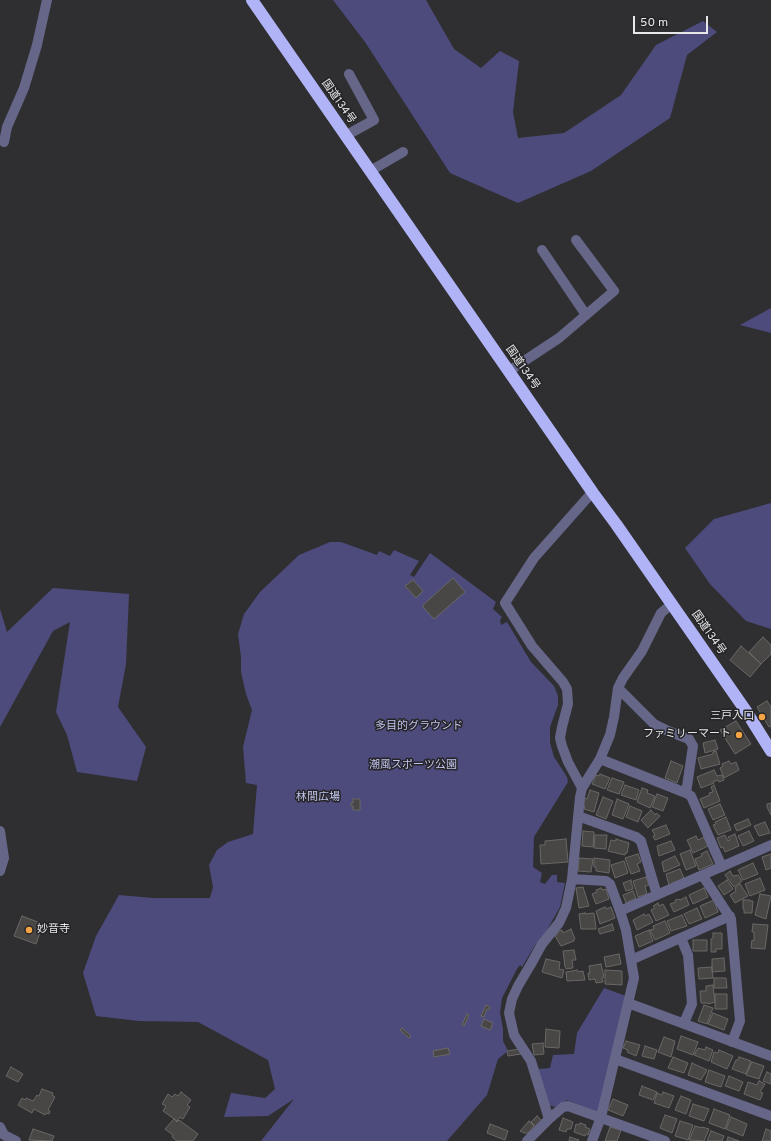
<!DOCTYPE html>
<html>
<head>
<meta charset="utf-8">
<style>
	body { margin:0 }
	#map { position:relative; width:771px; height:1141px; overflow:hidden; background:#2f2f32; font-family:Overpass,sans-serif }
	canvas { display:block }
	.scale { position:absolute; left:633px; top:16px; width:75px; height:18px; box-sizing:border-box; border:2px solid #e7e7e9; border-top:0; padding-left:5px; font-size:12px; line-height:14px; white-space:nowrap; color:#e7e7e9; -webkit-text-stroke:3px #252528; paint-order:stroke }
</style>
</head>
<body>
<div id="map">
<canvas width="771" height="1141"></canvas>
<div class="scale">50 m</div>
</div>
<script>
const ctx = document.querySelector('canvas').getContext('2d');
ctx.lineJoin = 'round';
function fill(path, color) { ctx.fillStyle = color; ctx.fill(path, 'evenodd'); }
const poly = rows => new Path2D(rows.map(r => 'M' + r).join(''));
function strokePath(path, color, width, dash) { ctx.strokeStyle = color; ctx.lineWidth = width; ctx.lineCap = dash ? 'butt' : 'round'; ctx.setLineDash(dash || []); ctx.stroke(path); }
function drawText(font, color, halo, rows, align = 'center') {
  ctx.font = font + ' Overpass,"Noto Sans JP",sans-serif'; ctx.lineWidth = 3; ctx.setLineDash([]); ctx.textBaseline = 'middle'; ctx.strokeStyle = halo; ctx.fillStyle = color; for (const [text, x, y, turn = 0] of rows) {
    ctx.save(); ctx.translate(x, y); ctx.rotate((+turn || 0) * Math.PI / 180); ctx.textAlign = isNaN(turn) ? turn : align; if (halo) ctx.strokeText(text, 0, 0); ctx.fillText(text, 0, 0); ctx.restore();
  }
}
const green = poly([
	[333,0,426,0,454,49,481,68,500,51,519,61,513,112,518,138,564,133,621,95,656,45,703,21,717,32,687,55,670,118,591,171,518,203,450,173,365,42],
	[771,308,771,333,740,325],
	[771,503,771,629,746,621,710,584,685,548,714,519],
	[330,542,341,542,377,555,379,551,390,556,394,550,419,561,410,575,414,577,430,553,496,602,493,609,502,617,500,620,501,625,507,622,531,662,554,686,558,696,558,705,550,727,550,743,554,757,567,777,568,782,534,837,533,867,542,873,540,882,545,884,552,875,557,875,557,882,565,883,560,907,547,930,534,947,522,967,520,965,517,969,502,998,500,1013,503,1029,503,1041,508,1051,498,1059,487,1095,447,1141,261,1141,294,1099,268,1116,224,1117,231,1093,265,1098,275,1089,268,1060,198,1022,139,1021,96,1016,83,973,96,936,119,895,153,898,210,898,213,887,209,865,217,850,228,842,253,834,257,785,246,783,243,747,252,710,246,694,241,672,241,657,238,634,244,614,260,592,299,555],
	[53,588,129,594,126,664,118,707,146,747,137,781,77,772,67,735,56,712,70,622,53,631,0,727,0,609,7,632],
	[604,988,626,996,598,1112,567,1100,555,1107,549,1105,538,1069,550,1068,553,1055,574,1054,577,1033]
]);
const building = poly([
	[453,578,465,592,434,619,423,607,423,605,453,578],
	[413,580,423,591,416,598,405,586,413,580],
	[763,637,771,645,771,654,761,664,749,652,763,637],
	[741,646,761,664,750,677,730,660,741,646],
	[767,701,771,707,771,726,769,727,757,707,767,701],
	[736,721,751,744,735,754,720,730,736,721],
	[715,740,718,749,705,753,703,743,715,740],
	[716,751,720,764,701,769,698,758,713,754,713,752,716,751],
	[671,761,683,766,677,783,665,778,671,761],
	[729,761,731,764,736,762,739,770,724,778,720,768,723,766,722,764,729,761],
	[714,770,717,776,722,775,724,780,719,782,718,780,713,782,714,783,701,788,697,777,714,770],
	[600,774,610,778,605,789,592,784,596,775,599,776,600,774],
	[612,778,624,782,619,794,607,790,612,778],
	[625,785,639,790,636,800,621,795,625,785],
	[714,785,720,801,704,808,700,799,710,795,709,793,713,792,711,787,714,785],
	[642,788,648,790,647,793,655,796,650,808,637,802,642,788],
	[590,790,599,793,594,812,584,809,585,806,583,805,585,798,587,799,590,790],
	[657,794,668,798,663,811,652,807,657,794],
	[603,797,613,801,606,819,596,815,603,797],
	[353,799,360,799,360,810,353,810,353,806,351,806,351,803,353,803,353,799],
	[617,799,629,804,623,819,612,815,617,799],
	[771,803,771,815,767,807,767,804,771,803],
	[720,804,725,815,713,820,708,809,720,804],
	[630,806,642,811,638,822,626,817,630,806],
	[651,810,655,815,656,813,660,816,648,828,641,820,651,810],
	[726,817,731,830,718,835,713,825,716,824,715,822,726,817],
	[748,819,751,825,737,831,734,825,748,819],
	[765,822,770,833,759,836,754,826,765,822],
	[666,825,670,834,655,840,653,836,655,835,652,830,666,825],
	[583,831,594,832,593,847,582,846,583,831],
	[749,831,754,841,743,846,738,836,749,831],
	[735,834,739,846,725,852,723,847,721,848,717,838,725,835,728,841,730,840,728,837,735,834],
	[595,835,607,835,606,849,594,848,595,835],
	[696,836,698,840,704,837,708,846,693,853,687,840,696,836],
	[566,839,568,862,541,864,540,845,545,845,545,841,566,839],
	[616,839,629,843,627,853,625,853,625,855,608,851,611,840,616,841,616,839],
	[671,841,675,850,659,856,657,846,671,841],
	[690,850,696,866,686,870,680,854,690,850],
	[707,851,713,864,699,870,695,859,702,856,701,854,707,851],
	[638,854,641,862,637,864,640,871,631,874,625,858,638,854],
	[771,854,771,868,766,870,762,857,771,854],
	[675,856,680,865,664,872,662,862,675,856],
	[579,858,593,859,591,872,578,871,579,858],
	[594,858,610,860,609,873,596,871,596,867,594,867,594,858],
	[624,861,628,873,615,878,611,865,624,861],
	[753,863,758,874,743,880,738,870,753,863],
	[680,869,684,878,669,885,666,874,680,869],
	[730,871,733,876,738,875,742,881,734,887,725,875,730,871],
	[646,877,649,885,645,886,647,894,638,897,633,881,646,877],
	[760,878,765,890,750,896,745,884,760,878],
	[631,880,633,889,626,891,623,883,631,880],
	[727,880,733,889,724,895,718,886,727,880],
	[740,884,748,896,735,903,730,895,736,891,735,888,740,884],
	[583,887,589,906,579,908,576,888,583,887],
	[601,888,602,890,606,889,609,899,596,904,592,894,597,892,596,890,601,888],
	[704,888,708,897,693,904,689,895,704,888],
	[633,891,636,898,626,903,623,895,633,891],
	[760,894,771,896,766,919,755,915,760,894],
	[686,897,689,905,674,912,670,904,676,902,675,900,679,899,680,900,686,897],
	[714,900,718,912,705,918,700,906,714,900],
	[743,900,750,900,750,901,753,901,752,913,744,913,744,909,743,909,743,900],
	[658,903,659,906,663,904,669,915,656,921,651,910,655,908,653,906,658,903],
	[605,907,606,909,611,907,615,918,600,924,596,911,605,907],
	[697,908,702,919,689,924,684,914,697,908],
	[585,913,585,914,594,913,596,929,581,929,579,914,585,913],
	[644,914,645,916,649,914,653,922,637,930,633,920,644,914],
	[682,915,687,926,671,931,667,921,682,915],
	[22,916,43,924,36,944,14,936,22,916],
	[665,921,670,933,655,940,650,930,654,929,653,926,665,921],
	[612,924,614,930,600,934,598,929,612,924],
	[753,924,768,925,765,949,751,948,752,940,754,941,754,932,752,932,753,924],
	[571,929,575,939,574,939,574,941,561,946,555,936,558,934,557,932,562,930,563,933,571,929],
	[649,930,653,941,639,947,635,936,649,930],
	[713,933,722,933,722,949,716,949,716,952,711,952,711,939,713,938,713,933],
	[693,940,707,940,707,951,693,951,693,940],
	[574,950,576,960,572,960,573,968,566,969,565,967,563,951,574,950],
	[619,954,621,964,606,967,604,957,619,954],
	[724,958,725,971,712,972,712,959,724,958],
	[546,959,560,962,559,969,564,970,562,978,542,972,546,959],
	[601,964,604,977,602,978,603,982,596,983,595,979,589,980,588,973,590,973,589,966,601,964],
	[712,967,713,978,699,979,698,968,712,967],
	[577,970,578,972,583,971,585,980,567,981,566,972,577,970],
	[605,970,622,971,622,985,605,984,605,970],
	[714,978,726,978,727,988,714,988,714,978],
	[713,985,715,1002,708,1004,708,1003,701,1003,700,991,706,991,706,986,713,985],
	[715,994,727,994,727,1009,715,1009,715,994],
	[486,1005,490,1007,489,1010,487,1009,484,1017,481,1016,486,1005],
	[704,1005,713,1008,707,1024,698,1021,704,1005],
	[713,1013,728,1019,724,1030,708,1024,713,1013],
	[467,1014,469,1015,464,1026,462,1025,467,1014],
	[484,1019,493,1023,490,1030,481,1026,484,1019],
	[402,1028,411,1036,409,1038,400,1030,402,1028],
	[546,1029,560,1031,559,1048,545,1047,546,1029],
	[681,1036,698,1042,693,1055,677,1049,681,1036],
	[664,1037,675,1041,671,1057,658,1052,664,1037],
	[626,1041,640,1045,636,1056,627,1052,628,1050,623,1048,626,1041],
	[543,1043,544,1054,534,1055,532,1044,543,1043],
	[645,1046,657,1050,654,1059,642,1056,645,1046],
	[706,1047,713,1050,709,1061,694,1055,698,1048,705,1050,706,1047],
	[448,1048,450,1054,434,1057,433,1051,448,1048],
	[520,1049,521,1054,508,1056,507,1051,520,1049],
	[719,1050,733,1056,727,1069,711,1062,714,1052,718,1053,719,1050],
	[673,1057,688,1063,684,1073,668,1068,673,1057],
	[739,1057,751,1061,746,1074,732,1069,736,1060,738,1060,739,1057],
	[752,1062,764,1066,759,1079,746,1075,752,1062],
	[692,1063,707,1070,701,1080,688,1075,692,1063],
	[11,1067,23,1074,18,1082,6,1076,11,1067],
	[709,1070,725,1076,721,1087,705,1082,709,1070],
	[767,1072,771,1074,771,1084,763,1081,767,1072],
	[729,1076,743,1082,739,1091,725,1086,729,1076],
	[759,1081,765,1084,760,1092,763,1093,760,1100,744,1094,748,1082,757,1085,759,1081],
	[642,1086,657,1092,653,1100,639,1095,642,1086],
	[42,1089,53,1093,52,1095,55,1097,48,1110,50,1111,49,1114,46,1113,45,1115,34,1109,32,1113,18,1105,22,1098,25,1100,26,1098,33,1101,37,1095,39,1096,42,1089],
	[181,1092,191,1100,187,1105,190,1107,183,1119,180,1117,177,1121,163,1111,166,1106,162,1104,168,1094,172,1097,175,1094,178,1096,181,1092],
	[663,1092,674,1096,669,1108,654,1103,657,1093,662,1095,663,1092],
	[681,1096,691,1100,686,1114,675,1110,681,1096],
	[613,1099,628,1105,623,1116,608,1110,613,1099],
	[693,1104,709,1109,704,1121,689,1116,693,1104],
	[714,1109,730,1115,725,1129,709,1123,714,1109],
	[665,1115,677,1119,672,1133,660,1128,665,1115],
	[537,1116,543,1122,536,1127,531,1122,537,1116],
	[731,1117,747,1124,743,1136,726,1129,731,1117],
	[563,1118,573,1122,571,1129,567,1129,566,1132,559,1130,563,1118],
	[174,1119,177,1122,179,1120,198,1134,193,1141,177,1141,172,1137,173,1135,165,1129,174,1119],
	[529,1121,534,1126,528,1133,524,1133,520,1131,529,1121],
	[680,1121,693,1125,688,1140,675,1136,680,1121],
	[580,1123,586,1125,585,1127,590,1129,588,1135,586,1134,585,1136,574,1132,576,1124,579,1125,580,1123],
	[490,1124,508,1131,505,1140,487,1133,490,1124],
	[695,1126,702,1128,702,1127,709,1129,704,1141,689,1140,695,1126],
	[610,1127,621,1130,617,1141,605,1141,610,1127],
	[33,1129,54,1136,52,1141,29,1140,33,1129],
	[766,1129,771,1131,771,1141,762,1141,766,1129],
	[711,1131,724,1136,722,1141,707,1141,711,1131],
	[570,1137,579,1140,578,1141,569,1141,570,1137],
	[728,1137,739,1141,727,1141,728,1137]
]);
const minor = poly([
	[345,136,374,120,349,74],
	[4,142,7,127,24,88,37,45,47,0],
	[370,171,403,152],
	[542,250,586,315],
	[509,371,559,338,614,291,576,240],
	[618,688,654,724,668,731,689,739,693,746,686,793],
	[600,759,686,793,691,796,722,867],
	[582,788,568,762,562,746,560,738,562,727,568,704,567,689,563,682,532,646,505,603,534,558,589,496,593,493],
	[578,816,636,837,641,841,657,895],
	[0,831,4,858,0,871],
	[703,876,731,919,740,1021,732,1042],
	[572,879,606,881,610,884,620,911,626,930,634,978,601,1117,592,1141],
	[620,911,771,845],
	[681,938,688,955,692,1004,684,1023],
	[631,960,730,916],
	[628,1003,771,1056],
	[615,1059,771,1116],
	[549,1119,563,1107,568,1106,665,1141],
	[0,1127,4,1135,16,1141],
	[527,1141,549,1119,531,1061,514,1035,509,1013,512,999,518,986,531,964,542,944,559,923,566,908,572,879,580,797,582,788,600,759,610,735,614,717,618,688,623,678,642,651,661,613,672,604]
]);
const highway = poly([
	[252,0,593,493,616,524,746,711,771,751]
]);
const markers = [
	[762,717,4,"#f4a443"],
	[739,735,4,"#f4a443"],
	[29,930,4,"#f4a443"]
];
const streetNames = [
	["国道134号",338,102,55],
	["国道134号",522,368,55],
	["国道134号",708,633,55]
];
const poiNames = [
	["三戸入口",754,717],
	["ファミリーマート",731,735],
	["妙音寺",37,930,"left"]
];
const parkNames = [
	["多目的グラウンド",419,727],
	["潮風スポーツ公園",413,766],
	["林間広場",318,798]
];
fill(green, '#4c4b7c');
fill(building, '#494745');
strokePath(building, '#6a6865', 1);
strokePath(minor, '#656688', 10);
strokePath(highway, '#b1b3f7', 12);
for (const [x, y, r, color] of markers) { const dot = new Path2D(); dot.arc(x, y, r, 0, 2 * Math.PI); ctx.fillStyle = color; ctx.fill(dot); strokePath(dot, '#252528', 1.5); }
drawText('11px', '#e7e7e9', '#252528', streetNames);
drawText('11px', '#e7e7e9', '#252528', poiNames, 'right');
drawText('11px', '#c1c3ed', '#252528', parkNames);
</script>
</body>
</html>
